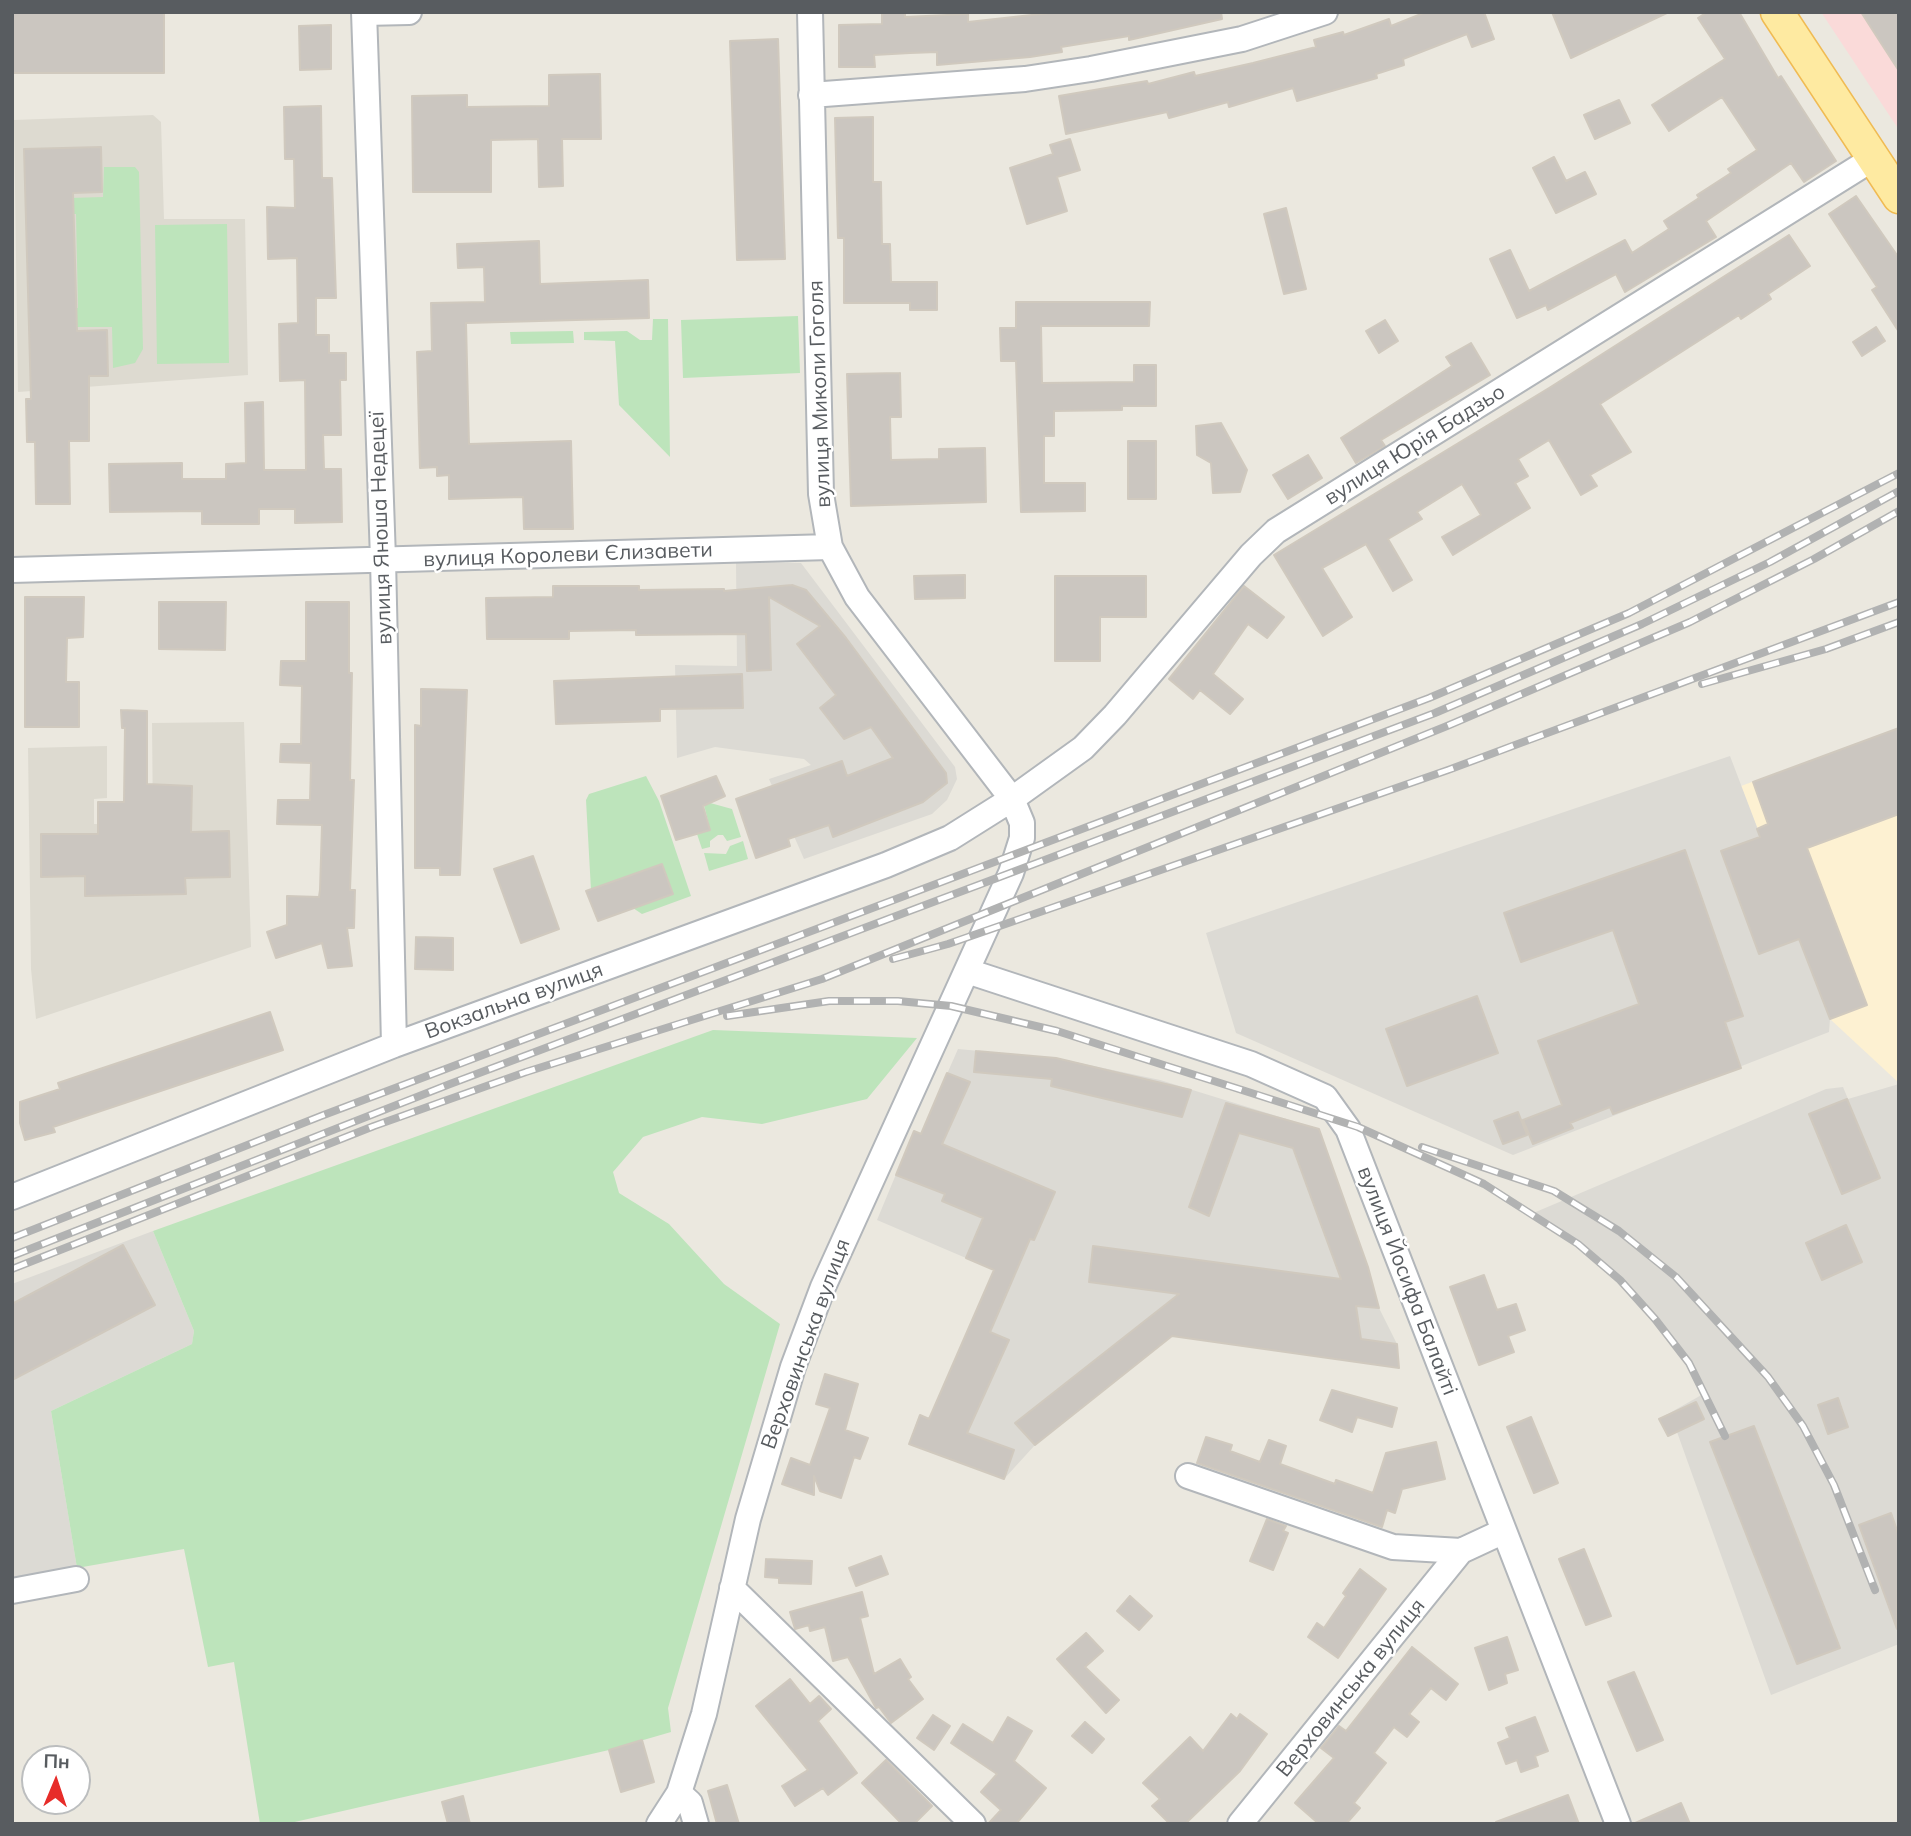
<!DOCTYPE html>
<html>
<head>
<meta charset="utf-8">
<style>
	body { margin:0 }
	#map { position:relative; width:1911px; height:1836px; overflow:hidden; background:#ebe8df; font-family:Mulish,sans-serif }
	canvas { display:block }
	.frame { position:absolute; inset:0; border:14px solid #585c60; pointer-events:none }
	.north { position:absolute; left:21px; top:1745px; width:70px; height:70px; box-sizing:border-box; background:#fff; border:2px solid #bcbebf; border-radius:50%; rotate:2deg; font-size:19px; font-weight:700; line-height:28px; text-align:center; color:#585c60 }
	.north::after { content:''; display:block; margin:auto; width:24px; height:32px; background:#e72c29; clip-path:polygon(50% 0,100% 100%,50% 72%,0 100%) }
</style>
</head>
<body>
<div id="map">
<canvas width="1911" height="1836"></canvas>
<div class="frame"></div>
<div class="north">Пн</div>
</div>
<script>
const ctx = document.querySelector('canvas').getContext('2d');
ctx.lineJoin = 'round';
function fill(path, color) { ctx.fillStyle = color; ctx.fill(path, 'evenodd'); }
const poly = rows => new Path2D(rows.map(r => 'M' + r).join(''));
function strokePath(path, color, width, dash) { ctx.strokeStyle = color; ctx.lineWidth = width; ctx.lineCap = dash ? 'butt' : 'round'; ctx.setLineDash(dash || []); ctx.stroke(path); }
function drawText(font, color, halo, rows, align = 'center') {
  ctx.font = font + ' Mulish,sans-serif'; ctx.lineWidth = 5; ctx.setLineDash([]); ctx.textBaseline = 'middle'; ctx.strokeStyle = halo; ctx.fillStyle = color; for (const [text, x, y, turn = 0] of rows) {
    ctx.save(); ctx.translate(x, y); ctx.rotate((+turn || 0) * Math.PI / 180); ctx.textAlign = isNaN(turn) ? turn : align; if (halo) ctx.strokeText(text, 0, 0); ctx.fillText(text, 0, 0); ctx.restore();
  }
}
const commercial = poly([
	[1899,728,1899,1083,1830,1019,1741,786]
]);
const industrial = poly([
	[736,562,801,563,955,767,957,779,947,800,932,814,804,859,769,779,811,765,804,759,715,747,677,758,675,665,737,666],
	[1730,756,1830,1019,1829,1032,1513,1155,1236,1033,1206,933],
	[958,1049,1056,1058,1160,1080,1319,1129,1368,1267,1379,1308,1397,1344,1399,1368,1172,1336,1035,1445,1004,1479,909,1444,919,1415,929,1418,994,1270,877,1220,914,1131,921,1133],
	[1899,1084,1899,1644,1771,1695,1677,1432,1668,1436,1659,1419,1705,1393,1688,1363,1620,1280,1578,1244,1531,1214,1826,1089,1843,1087,1848,1099],
	[153,1231,194,1331,192,1344,51,1411,77,1568,12,1579,12,1284]
]);
const education = poly([
	[153,115,161,122,164,219,245,219,248,375,18,392,14,120],
	[244,722,251,947,36,1019,31,969,28,748,107,746,107,798,94,799,94,824,153,825,152,723]
]);
const medical = poly([
	[1821,12,1899,12,1899,130]
]);
const green = poly([
	[104,167,135,167,139,172,143,349,135,363,113,368,112,327,72,327,72,308,78,308,76,214,70,214,70,198,103,197],
	[227,224,229,363,157,364,155,225],
	[798,316,800,373,683,378,681,320],
	[653,319,668,319,670,457,619,405,615,341,584,340,584,332,627,331,640,340,652,340],
	[573,331,574,343,511,344,510,332],
	[646,776,659,801,691,896,642,914,633,908,673,894,662,864,591,890,586,800,589,794],
	[703,801,732,809,741,837,727,841,723,835,718,835,710,841,710,847,702,849,697,834,710,829],
	[743,841,748,859,709,871,704,853,726,854,730,846],
	[713,1030,917,1038,867,1099,762,1124,702,1117,643,1137,613,1172,619,1193,669,1224,724,1284,780,1324,668,1708,671,1732,609,1750,286,1824,260,1824,234,1662,208,1667,184,1549,77,1568,51,1411,192,1344,194,1331,153,1231]
]);
const building = poly([
	[13,12,164,12,164,73,13,73,13,12],
	[882,12,905,12,905,17,968,14,968,22,1059,12,1221,12,1222,19,1129,40,1129,36,1061,47,1062,52,1030,57,937,65,937,52,910,53,874,55,875,67,839,67,839,25,882,24,882,12],
	[1426,12,1484,12,1494,39,1472,47,1467,34,1403,59,1404,65,1376,74,1377,78,1297,101,1293,88,1229,107,1228,102,1169,118,1167,112,1066,134,1059,96,1147,81,1148,84,1194,72,1195,76,1253,63,1316,47,1314,40,1343,32,1344,35,1389,19,1391,26,1426,12],
	[1552,12,1669,12,1571,58,1552,12],
	[1707,12,1739,12,1778,78,1781,76,1836,161,1804,182,1791,163,1706,221,1716,237,1625,292,1616,274,1548,310,1546,305,1517,318,1490,259,1510,250,1529,291,1625,240,1632,253,1669,229,1664,221,1699,198,1697,195,1731,173,1728,169,1757,150,1722,97,1669,131,1652,105,1725,59,1698,18,1707,12],
	[1861,12,1899,12,1899,71,1877,37,1861,12],
	[331,25,331,69,300,70,299,26,331,25],
	[778,39,785,259,737,260,730,41,778,39],
	[600,74,601,139,562,139,563,186,539,187,538,139,491,140,491,192,413,192,412,96,467,95,467,107,549,106,549,75,600,74],
	[1619,100,1630,123,1595,139,1584,115,1619,100],
	[321,106,322,178,332,178,336,298,316,298,316,335,329,335,329,353,346,353,346,380,340,380,341,435,323,435,324,469,341,469,342,522,295,523,295,509,259,509,259,524,202,524,202,511,110,512,109,464,182,463,182,479,226,479,226,464,246,463,245,403,263,402,264,470,306,470,305,380,280,381,279,324,298,323,297,258,268,259,267,207,295,208,294,159,285,159,284,107,321,106],
	[873,117,873,182,881,182,882,244,890,244,891,282,937,282,937,310,910,310,910,303,844,303,844,238,838,238,835,118,873,117],
	[1070,139,1080,170,1057,177,1067,211,1027,224,1010,168,1053,154,1050,145,1070,139],
	[101,147,102,192,73,193,77,331,107,330,108,376,89,376,89,441,69,441,70,504,36,504,35,442,27,442,26,399,31,399,24,149,101,147],
	[1554,157,1566,181,1585,172,1596,194,1556,213,1533,168,1554,157],
	[1856,196,1899,258,1899,332,1872,290,1877,287,1829,214,1856,196],
	[1286,208,1306,289,1284,294,1264,214,1286,208],
	[1789,235,1810,266,1768,294,1771,299,1741,319,1739,315,1600,404,1631,452,1590,475,1597,486,1581,495,1549,440,1518,459,1528,476,1515,483,1530,508,1453,555,1442,537,1481,515,1462,484,1417,512,1422,519,1388,539,1412,580,1393,591,1366,544,1322,568,1352,617,1323,636,1274,555,1549,388,1789,235],
	[539,241,540,284,648,280,649,318,466,323,469,444,571,441,573,529,524,529,523,497,449,499,449,475,437,476,437,467,420,468,417,352,432,351,431,303,485,302,484,267,458,268,457,244,539,241],
	[1016,302,1150,302,1149,326,1041,326,1042,383,1134,382,1134,365,1156,365,1156,406,1122,406,1122,410,1054,411,1054,436,1044,436,1044,483,1085,483,1085,511,1021,512,1016,361,1001,361,1000,328,1016,328,1016,302],
	[1385,320,1398,341,1379,353,1366,331,1385,320],
	[1876,327,1885,341,1862,356,1853,342,1876,327],
	[1471,343,1490,375,1381,440,1385,446,1356,463,1341,438,1452,366,1446,357,1471,343],
	[900,373,901,417,890,417,891,460,939,459,939,449,985,448,986,502,851,506,847,374,900,373],
	[1221,423,1247,470,1240,492,1213,493,1211,463,1197,455,1196,426,1221,423],
	[1128,441,1156,441,1156,499,1128,499,1128,441],
	[1308,455,1322,478,1288,499,1273,475,1308,455],
	[965,575,965,598,915,599,914,576,965,575],
	[1055,576,1146,576,1146,617,1100,617,1100,661,1055,661,1055,576],
	[792,585,806,590,846,638,946,773,947,783,923,802,833,837,829,825,788,839,790,846,756,858,736,799,842,761,847,776,893,758,871,727,844,739,820,708,836,695,797,644,820,626,769,597,771,670,747,671,746,634,636,635,636,630,569,631,569,639,487,639,486,598,553,597,553,586,639,586,639,590,724,589,724,591,792,585],
	[1244,586,1284,617,1267,638,1248,624,1213,674,1243,699,1230,714,1200,690,1193,699,1169,679,1244,586],
	[25,597,84,597,83,637,67,638,66,682,79,682,79,727,25,727,25,597],
	[159,602,226,602,225,650,159,649,159,602],
	[306,602,349,602,349,673,352,673,350,780,354,780,350,890,355,890,354,928,347,928,352,966,328,968,322,943,276,958,267,932,287,925,287,896,319,897,320,890,322,825,277,824,278,800,310,800,311,763,280,762,281,744,301,744,302,686,280,685,281,661,306,661,306,602],
	[742,674,743,708,660,709,660,721,556,724,554,681,742,674],
	[421,689,467,690,460,875,440,875,440,868,415,868,415,725,421,726,421,689],
	[121,710,147,711,147,784,192,786,191,832,229,831,230,877,185,878,186,894,85,896,85,876,41,877,41,834,98,834,98,802,124,802,125,728,122,728,121,710],
	[1899,728,1899,814,1807,848,1867,1005,1830,1019,1799,939,1759,954,1721,851,1760,837,1757,829,1768,824,1753,782,1899,728],
	[716,776,725,796,703,806,710,830,676,840,661,796,716,776],
	[1685,850,1743,1016,1725,1022,1741,1068,1613,1114,1610,1107,1570,1123,1573,1128,1533,1144,1523,1120,1562,1105,1538,1041,1639,1004,1613,930,1521,962,1504,913,1685,850],
	[533,856,559,929,521,943,494,869,533,856],
	[662,864,673,894,598,921,586,891,662,864],
	[416,937,453,938,453,970,415,969,416,937],
	[1477,996,1498,1053,1407,1086,1386,1029,1477,996],
	[270,1012,283,1050,53,1127,55,1132,25,1140,20,1123,20,1102,60,1089,58,1083,270,1012],
	[976,1051,1056,1058,1191,1090,1182,1117,1051,1086,1052,1079,974,1072,976,1051],
	[947,1073,970,1082,942,1144,1055,1192,1034,1240,1030,1239,990,1332,1009,1340,967,1433,1014,1450,1004,1479,909,1444,920,1415,929,1419,994,1270,966,1258,983,1218,942,1201,945,1194,896,1175,914,1131,921,1134,947,1073],
	[1847,1099,1880,1178,1842,1194,1809,1114,1847,1099],
	[1226,1103,1319,1129,1368,1267,1379,1308,1356,1306,1361,1339,1397,1344,1399,1368,1172,1336,1035,1445,1015,1423,1179,1294,1089,1282,1093,1246,1341,1279,1293,1148,1239,1133,1209,1216,1189,1207,1226,1103],
	[1518,1112,1527,1135,1503,1144,1494,1121,1518,1112],
	[1846,1225,1862,1262,1822,1280,1806,1243,1846,1225],
	[123,1245,155,1305,12,1380,12,1304,123,1245],
	[1484,1275,1497,1310,1516,1304,1525,1330,1508,1336,1514,1352,1479,1365,1450,1287,1484,1275],
	[825,1374,858,1384,845,1430,868,1438,860,1459,854,1457,841,1498,820,1491,814,1476,814,1495,782,1484,791,1458,810,1465,830,1408,816,1404,825,1374],
	[1332,1390,1397,1408,1392,1427,1357,1417,1352,1432,1320,1420,1332,1390],
	[1838,1398,1848,1427,1828,1434,1818,1405,1838,1398],
	[1696,1402,1704,1419,1668,1436,1659,1419,1696,1402],
	[1531,1417,1558,1483,1534,1493,1507,1427,1531,1417],
	[1754,1426,1840,1648,1797,1664,1710,1442,1754,1426],
	[1206,1437,1232,1445,1230,1451,1260,1462,1269,1440,1286,1446,1280,1464,1335,1484,1336,1480,1373,1493,1386,1453,1436,1442,1445,1479,1402,1489,1395,1513,1387,1510,1382,1527,1197,1463,1206,1437],
	[1891,1513,1899,1536,1897,1629,1859,1525,1891,1513],
	[1267,1519,1286,1526,1283,1531,1288,1533,1273,1570,1250,1561,1267,1519],
	[1584,1549,1611,1616,1586,1625,1559,1559,1584,1549],
	[881,1556,888,1574,856,1586,849,1568,881,1556],
	[766,1559,812,1561,811,1584,779,1583,779,1578,765,1577,766,1559],
	[1360,1569,1386,1589,1338,1658,1308,1637,1317,1623,1324,1628,1346,1596,1343,1593,1360,1569],
	[862,1592,868,1616,860,1618,874,1674,900,1659,911,1677,908,1679,923,1699,891,1723,879,1707,876,1708,848,1657,833,1661,825,1627,810,1631,809,1625,795,1629,790,1612,862,1592],
	[1130,1596,1152,1616,1139,1630,1117,1611,1130,1596],
	[1086,1633,1103,1651,1085,1667,1119,1700,1106,1713,1057,1659,1086,1633],
	[1507,1637,1518,1670,1505,1674,1507,1683,1489,1690,1475,1648,1507,1637],
	[1412,1647,1458,1684,1446,1700,1431,1688,1409,1714,1419,1722,1407,1737,1394,1727,1374,1753,1386,1763,1354,1803,1360,1808,1346,1824,1319,1824,1295,1803,1334,1758,1321,1748,1339,1726,1346,1731,1412,1647],
	[1634,1672,1663,1740,1637,1751,1608,1682,1634,1672],
	[790,1679,810,1704,819,1696,831,1709,818,1721,857,1773,828,1795,823,1788,795,1806,782,1786,808,1770,756,1706,790,1679],
	[1231,1714,1237,1719,1240,1714,1267,1734,1240,1771,1185,1824,1170,1824,1152,1806,1160,1799,1143,1783,1190,1737,1203,1751,1231,1714],
	[933,1715,950,1726,934,1750,917,1738,933,1715],
	[1008,1717,1032,1731,1014,1761,1046,1788,1016,1824,988,1824,1001,1810,981,1792,997,1774,951,1743,963,1724,993,1743,1008,1717],
	[1535,1717,1548,1751,1535,1756,1538,1766,1521,1772,1517,1760,1506,1764,1498,1743,1510,1738,1506,1728,1535,1717],
	[1085,1722,1104,1739,1092,1753,1072,1736,1085,1722],
	[642,1740,654,1782,621,1792,609,1750,642,1740],
	[886,1760,932,1806,914,1824,902,1824,862,1783,886,1760],
	[727,1785,739,1824,717,1824,708,1791,727,1785],
	[1568,1795,1579,1824,1496,1824,1496,1822,1568,1795],
	[463,1796,470,1824,448,1824,442,1802,463,1796],
	[1681,1803,1690,1824,1633,1824,1681,1803]
]);
const minor = poly([
	[364,12,383,559,394,1045],
	[364,13,409,12],
	[811,95,1025,79,1091,69,1242,39,1325,12],
	[12,570,830,547],
	[967,971,1251,1064,1325,1097,1348,1129,1618,1824],
	[12,1197,394,1045,886,865,950,838,1012,799,1083,748,1115,715,1251,555,1276,531,1874,158],
	[1188,1476,1393,1547,1461,1551],
	[732,1588,973,1824],
	[12,1591,76,1579],
	[679,1793,690,1803,696,1824],
	[659,1824,679,1793,704,1714,748,1519,793,1367,823,1287,1011,873,1022,838,1022,823,1012,799,857,597,830,547,821,494,810,12],
	[1240,1824,1461,1551,1504,1531]
]);
const major = poly([
	[1777,12,1899,197]
]);
const rail = poly([
	[1702,684,1826,649,1899,622],
	[893,959,948,944,1448,770,1899,602],
	[727,1016,829,1001,898,1001,951,1006,1057,1031,1358,1127,1484,1184,1578,1244,1620,1280,1655,1319,1689,1363,1725,1436],
	[1422,1147,1554,1191,1619,1231,1676,1277,1768,1377,1803,1426,1834,1485,1875,1590],
	[12,1238,321,1116,1429,698,1629,613,1899,473],
	[12,1256,450,1084,1435,713,1642,624,1770,562,1899,491],
	[12,1269,374,1126,526,1072,822,979,1447,726,1690,622,1814,559,1899,511]
]);
const streetNames = [
	["вулиця Миколи Гоголя",820,394,-92],
	["вулиця Юрія Бадзьо",1415,445,-32],
	["вулиця Яноша Недецеї",381,528,-92],
	["вулиця Королеви Єлизавети",568,555,-2],
	["Вокзальна вулиця",514,1001,-20],
	["вулиця Йосифа Балайті",1407,1281,69],
	["Верховинська вулиця",806,1344,-70],
	["Верховинська вулиця",1351,1688,-51]
];
fill(commercial, '#fdf1d2');
fill(industrial, '#dcdad4');
fill(education, '#dddad0');
fill(medical, '#fadad9');
fill(green, '#bde4bb');
fill(building, '#cbc6c0');
strokePath(building, '#d0c9be', 2);
strokePath(minor, '#b2b6ba', 28);
strokePath(major, '#f0bb53', 35);
strokePath(minor, '#fff', 24);
strokePath(major, '#feeaa1', 32);
strokePath(rail, '#b1b2b2', 8);
strokePath(rail, '#fff', 5, [16]);
drawText('21px', '#585c60', '#fff', streetNames);
</script>
</body>
</html>
